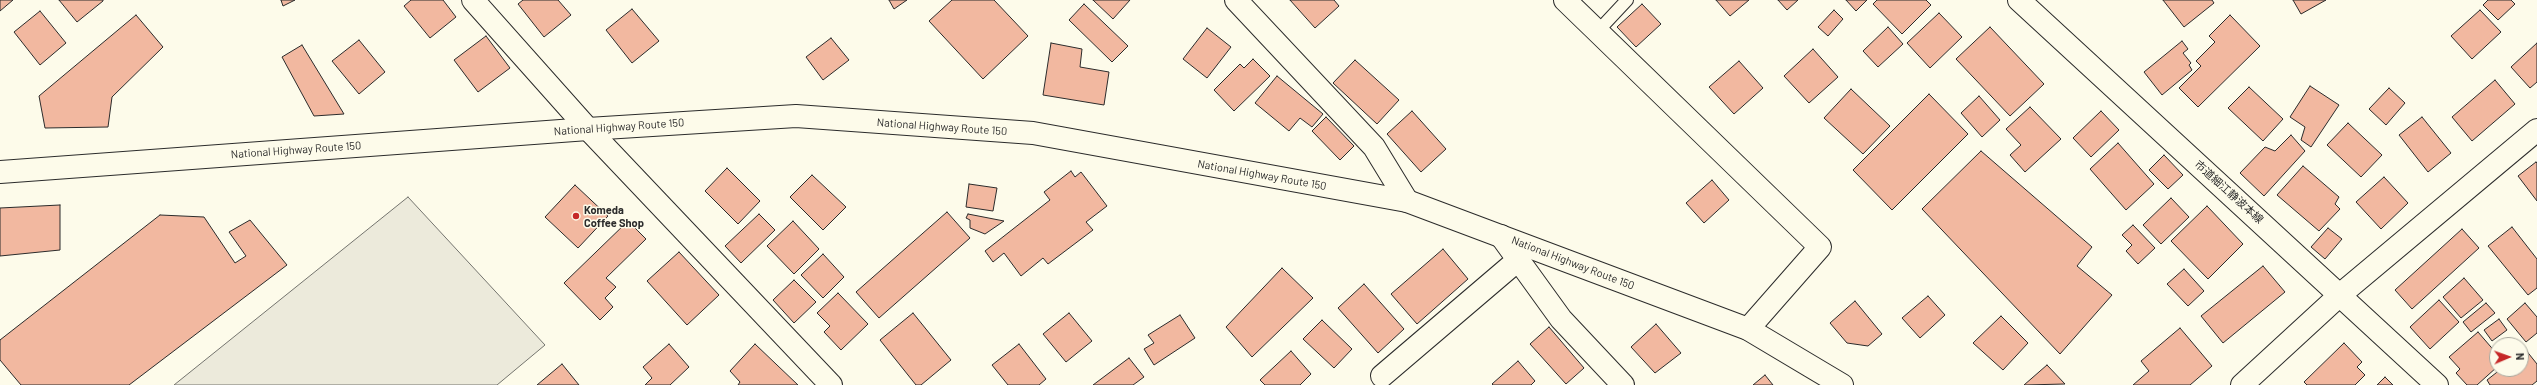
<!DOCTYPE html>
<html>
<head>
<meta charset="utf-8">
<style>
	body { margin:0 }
	#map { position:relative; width:2537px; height:385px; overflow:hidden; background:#fdfbea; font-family:Barlow,sans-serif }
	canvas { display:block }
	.north { position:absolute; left:2489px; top:337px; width:40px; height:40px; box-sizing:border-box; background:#fdfbea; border:1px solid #a9a89e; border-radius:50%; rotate:88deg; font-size:11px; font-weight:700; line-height:16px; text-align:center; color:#2b2b2b }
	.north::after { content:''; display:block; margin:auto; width:14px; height:18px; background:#c62828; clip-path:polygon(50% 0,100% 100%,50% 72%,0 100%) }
</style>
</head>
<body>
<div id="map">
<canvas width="2537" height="385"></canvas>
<div class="north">N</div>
</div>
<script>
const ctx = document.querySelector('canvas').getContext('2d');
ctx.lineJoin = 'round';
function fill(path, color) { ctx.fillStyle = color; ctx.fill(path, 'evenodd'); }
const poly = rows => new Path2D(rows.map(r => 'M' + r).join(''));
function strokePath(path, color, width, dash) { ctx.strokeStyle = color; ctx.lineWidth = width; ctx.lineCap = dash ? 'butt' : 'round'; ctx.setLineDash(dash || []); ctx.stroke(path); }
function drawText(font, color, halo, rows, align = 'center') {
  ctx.font = font + ' Barlow,"Noto Sans JP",sans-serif'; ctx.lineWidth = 3; ctx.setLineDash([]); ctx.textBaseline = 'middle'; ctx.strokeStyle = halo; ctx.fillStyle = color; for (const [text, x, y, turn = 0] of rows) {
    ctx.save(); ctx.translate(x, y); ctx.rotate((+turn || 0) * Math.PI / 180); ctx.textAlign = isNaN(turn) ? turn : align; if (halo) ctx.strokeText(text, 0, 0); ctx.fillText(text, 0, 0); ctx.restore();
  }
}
const parking = poly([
	[408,197,545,345,497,385,174,385,408,197]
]);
const building = poly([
	[0,0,13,0,0,11,0,0],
	[59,0,103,0,103,1,77,22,59,0],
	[281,0,295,0,283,6,281,0],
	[411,0,443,0,456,17,430,38,404,6,411,0],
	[523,0,558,0,571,15,544,37,518,4,523,0],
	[889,0,907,0,894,9,889,0],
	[952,0,994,0,1028,36,983,79,929,21,952,0],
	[1093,0,1130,0,1113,19,1093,0],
	[1290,0,1334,0,1339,6,1315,28,1290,0],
	[1716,0,1749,0,1730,16,1716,0],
	[1778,0,1798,0,1787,10,1778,0],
	[1846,0,1867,0,1856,11,1846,0],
	[1877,0,1926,0,1931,5,1902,34,1873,4,1877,0],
	[2163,0,2212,0,2214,3,2184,27,2163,0],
	[2293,0,2326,0,2301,14,2293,0],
	[2488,0,2511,0,2515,4,2498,20,2483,5,2488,0],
	[1084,4,1128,46,1112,62,1069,20,1084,4],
	[1642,4,1661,24,1636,47,1617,27,1642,4],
	[632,9,659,41,632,63,606,30,632,9],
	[1834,10,1843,19,1828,36,1818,27,1834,10],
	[2480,10,2501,32,2472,59,2451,36,2480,10],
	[40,11,66,43,40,65,14,32,40,11],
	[1939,13,1962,37,1930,68,1907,43,1939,13],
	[136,15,163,47,112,97,108,127,45,128,39,96,136,15],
	[2230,15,2260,46,2198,107,2179,88,2201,66,2196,61,2215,42,2209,36,2230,15],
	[1888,27,1903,44,1878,67,1863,51,1888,27],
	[1990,27,2044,84,2010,116,1956,59,1990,27],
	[1207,28,1231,47,1207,78,1183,59,1207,28],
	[486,36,510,68,478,92,454,60,486,36],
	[831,38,849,60,823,80,806,57,831,38],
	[359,40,385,72,359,94,332,61,359,40],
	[2182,41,2188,49,2183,53,2191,63,2189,65,2192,70,2162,95,2144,72,2182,41],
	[1051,43,1082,49,1080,67,1109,72,1104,105,1043,95,1051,43],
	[2537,43,2537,82,2530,88,2511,67,2537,43],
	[302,45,344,114,314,116,282,57,302,45],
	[1813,49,1838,77,1809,103,1784,76,1813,49],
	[1253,59,1270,76,1234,111,1214,90,1240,64,1244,68,1253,59],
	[1355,60,1399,100,1377,124,1333,83,1355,60],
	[1739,61,1763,88,1734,114,1709,87,1739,61],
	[1277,76,1323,114,1312,127,1300,118,1289,131,1255,103,1277,76],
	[2495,80,2515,104,2472,141,2452,117,2495,80],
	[2310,86,2339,105,2311,147,2301,140,2305,127,2290,117,2310,86],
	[2249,87,2283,119,2263,141,2228,108,2249,87],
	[2389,88,2405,103,2386,125,2369,109,2389,88],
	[1851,89,1890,126,1863,154,1824,118,1851,89],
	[1929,94,1968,134,1892,210,1853,170,1929,94],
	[1979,96,2000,120,1982,137,1961,113,1979,96],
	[2030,107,2061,139,2025,172,2010,155,2021,145,2006,129,2030,107],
	[1412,111,1446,149,1421,172,1387,134,1412,111],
	[2101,111,2119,130,2091,157,2073,138,2101,111],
	[1326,117,1354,146,1340,160,1312,131,1326,117],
	[2422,117,2451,153,2428,172,2399,135,2422,117],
	[2348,123,2382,155,2361,177,2327,145,2348,123],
	[2291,135,2305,151,2264,196,2240,173,2265,147,2275,151,2291,135],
	[2118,143,2154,184,2126,210,2090,169,2118,143],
	[1981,151,2092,247,2077,266,2112,295,2060,354,1922,209,1981,151],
	[2164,155,2183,175,2168,189,2149,170,2164,155],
	[2536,162,2537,163,2537,201,2518,176,2536,162],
	[2303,166,2339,197,2335,204,2340,209,2319,231,2277,195,2303,166],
	[727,168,760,201,738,224,705,191,727,168],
	[1071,171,1075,177,1081,172,1107,206,1086,222,1093,230,1048,264,1043,258,1021,276,1004,253,993,262,985,251,1050,200,1044,192,1071,171],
	[812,175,846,207,823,230,790,197,812,175],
	[2384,177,2408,203,2381,229,2356,202,2384,177],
	[1712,180,1729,200,1704,223,1686,203,1712,180],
	[969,184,997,188,993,211,966,207,969,184],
	[575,185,608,216,578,248,545,217,575,185],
	[2171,198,2189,217,2161,244,2143,225,2171,198],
	[60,205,60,250,0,256,0,208,60,205],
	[2207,206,2243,244,2208,279,2171,241,2207,206],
	[947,212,970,238,879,318,856,292,947,212],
	[759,214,775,230,741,263,725,246,759,214],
	[968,214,1004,221,985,234,970,228,970,220,966,218,968,214],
	[160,215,204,217,235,263,246,256,229,232,250,220,287,265,129,385,21,385,0,360,0,340,160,215],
	[628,221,646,239,606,278,616,287,605,298,613,307,600,320,564,283,628,221],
	[793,221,819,249,794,274,767,246,793,221],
	[2133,225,2155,248,2138,264,2126,251,2132,245,2122,235,2133,225],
	[2512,227,2537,259,2537,288,2528,295,2488,246,2512,227],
	[2328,228,2342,239,2325,259,2311,247,2328,228],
	[2462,229,2479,248,2412,309,2395,290,2462,229],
	[1443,249,1468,279,1417,324,1391,294,1443,249],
	[679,252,719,295,687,325,647,281,679,252],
	[823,254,844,277,823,298,801,275,823,254],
	[2263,266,2285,292,2223,343,2201,316,2263,266],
	[1282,268,1313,298,1252,357,1226,327,1282,268],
	[2184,269,2204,291,2188,306,2167,284,2184,269],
	[2464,278,2483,300,2461,318,2443,297,2464,278],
	[794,280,816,302,794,323,773,300,794,280],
	[1364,284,1404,329,1378,353,1338,308,1364,284],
	[838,293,868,324,841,350,824,332,830,326,817,313,838,293],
	[1928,296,1945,315,1920,338,1902,318,1928,296],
	[2439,300,2459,322,2430,349,2410,327,2439,300],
	[1855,301,1882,334,1868,346,1847,343,1830,323,1855,301],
	[2486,303,2495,313,2471,332,2463,322,2486,303],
	[2525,303,2537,317,2537,333,2526,342,2507,319,2525,303],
	[913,313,951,360,921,385,916,385,880,340,913,313],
	[1069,313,1092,341,1066,362,1043,334,1069,313],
	[1180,315,1195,338,1154,365,1144,349,1154,343,1148,335,1180,315],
	[2001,316,2028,343,2003,370,1973,343,2001,316],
	[2499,319,2507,330,2492,341,2484,330,2499,319],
	[1322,320,1352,349,1334,368,1303,339,1322,320],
	[1656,324,1681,353,1655,373,1631,347,1656,324],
	[1549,327,1584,368,1566,384,1530,344,1549,327],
	[2180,328,2212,366,2190,385,2133,385,2149,371,2141,361,2180,328],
	[2478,332,2497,354,2497,367,2477,385,2467,385,2456,373,2460,369,2449,357,2478,332],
	[2344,343,2362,362,2357,367,2365,375,2355,385,2307,385,2304,382,2344,343],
	[669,344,689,367,670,385,645,385,652,378,643,367,669,344],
	[755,344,798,385,738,385,740,382,730,371,755,344],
	[1019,344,1046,379,1039,385,1008,385,992,365,1019,344],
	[2525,349,2537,364,2537,381,2532,385,2490,385,2487,380,2501,369,2521,369,2521,352,2525,349],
	[1291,351,1311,374,1300,385,1265,385,1260,380,1291,351],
	[1129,358,1144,377,1133,385,1093,385,1129,358],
	[1518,361,1535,381,1531,385,1493,385,1492,384,1518,361],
	[562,364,579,385,537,385,562,364],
	[2047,365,2065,384,2024,385,2047,365],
	[1765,375,1773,385,1753,385,1765,375],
	[2385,377,2393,385,2377,385,2385,377]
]);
const service = poly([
	[1598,31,1627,0]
]);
const minor = poly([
	[473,0,588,129,831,385],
	[1236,0,1374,147,1407,201],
	[1565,0,1820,247,1748,329],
	[2019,0,2437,385],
	[1501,236,1561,319,1623,385],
	[1382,376,1518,260]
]);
const tertiary = poly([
	[2242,385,2341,294,2537,130]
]);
const trunk = poly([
	[0,172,588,129,796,116,1033,133,1407,201,1748,329,1842,385]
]);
const markers = [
	[576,216,4,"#c62828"]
];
const streetNames = [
	["National Highway Route 150",619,127,-4],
	["National Highway Route 150",942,127,4],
	["National Highway Route 150",296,150,-4],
	["National Highway Route 150",1262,175,10],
	["市道細江静波本線",2229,192,42],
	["National Highway Route 150",1573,263,21]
];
const poiNames = [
	["Komeda",584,210],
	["Coffee Shop",584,223]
];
fill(parking, '#eceadb');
strokePath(parking, '#74746e', 1);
fill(building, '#f2b8a0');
strokePath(building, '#2b2b2b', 1);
strokePath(service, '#2b2b2b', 14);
strokePath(minor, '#2b2b2b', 24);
strokePath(tertiary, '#2b2b2b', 24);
strokePath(trunk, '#2b2b2b', 24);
strokePath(service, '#fdfbea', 12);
strokePath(minor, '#fdfbea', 22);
strokePath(tertiary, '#fdfbea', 22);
strokePath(trunk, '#fdfbea', 22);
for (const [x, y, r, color] of markers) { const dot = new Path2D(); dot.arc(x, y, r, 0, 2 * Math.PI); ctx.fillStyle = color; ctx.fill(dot); strokePath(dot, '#fdfbea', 1.5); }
drawText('11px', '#2b2b2b', '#fdfbea', streetNames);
drawText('bold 11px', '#2b2b2b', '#fdfbea', poiNames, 'left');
</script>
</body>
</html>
